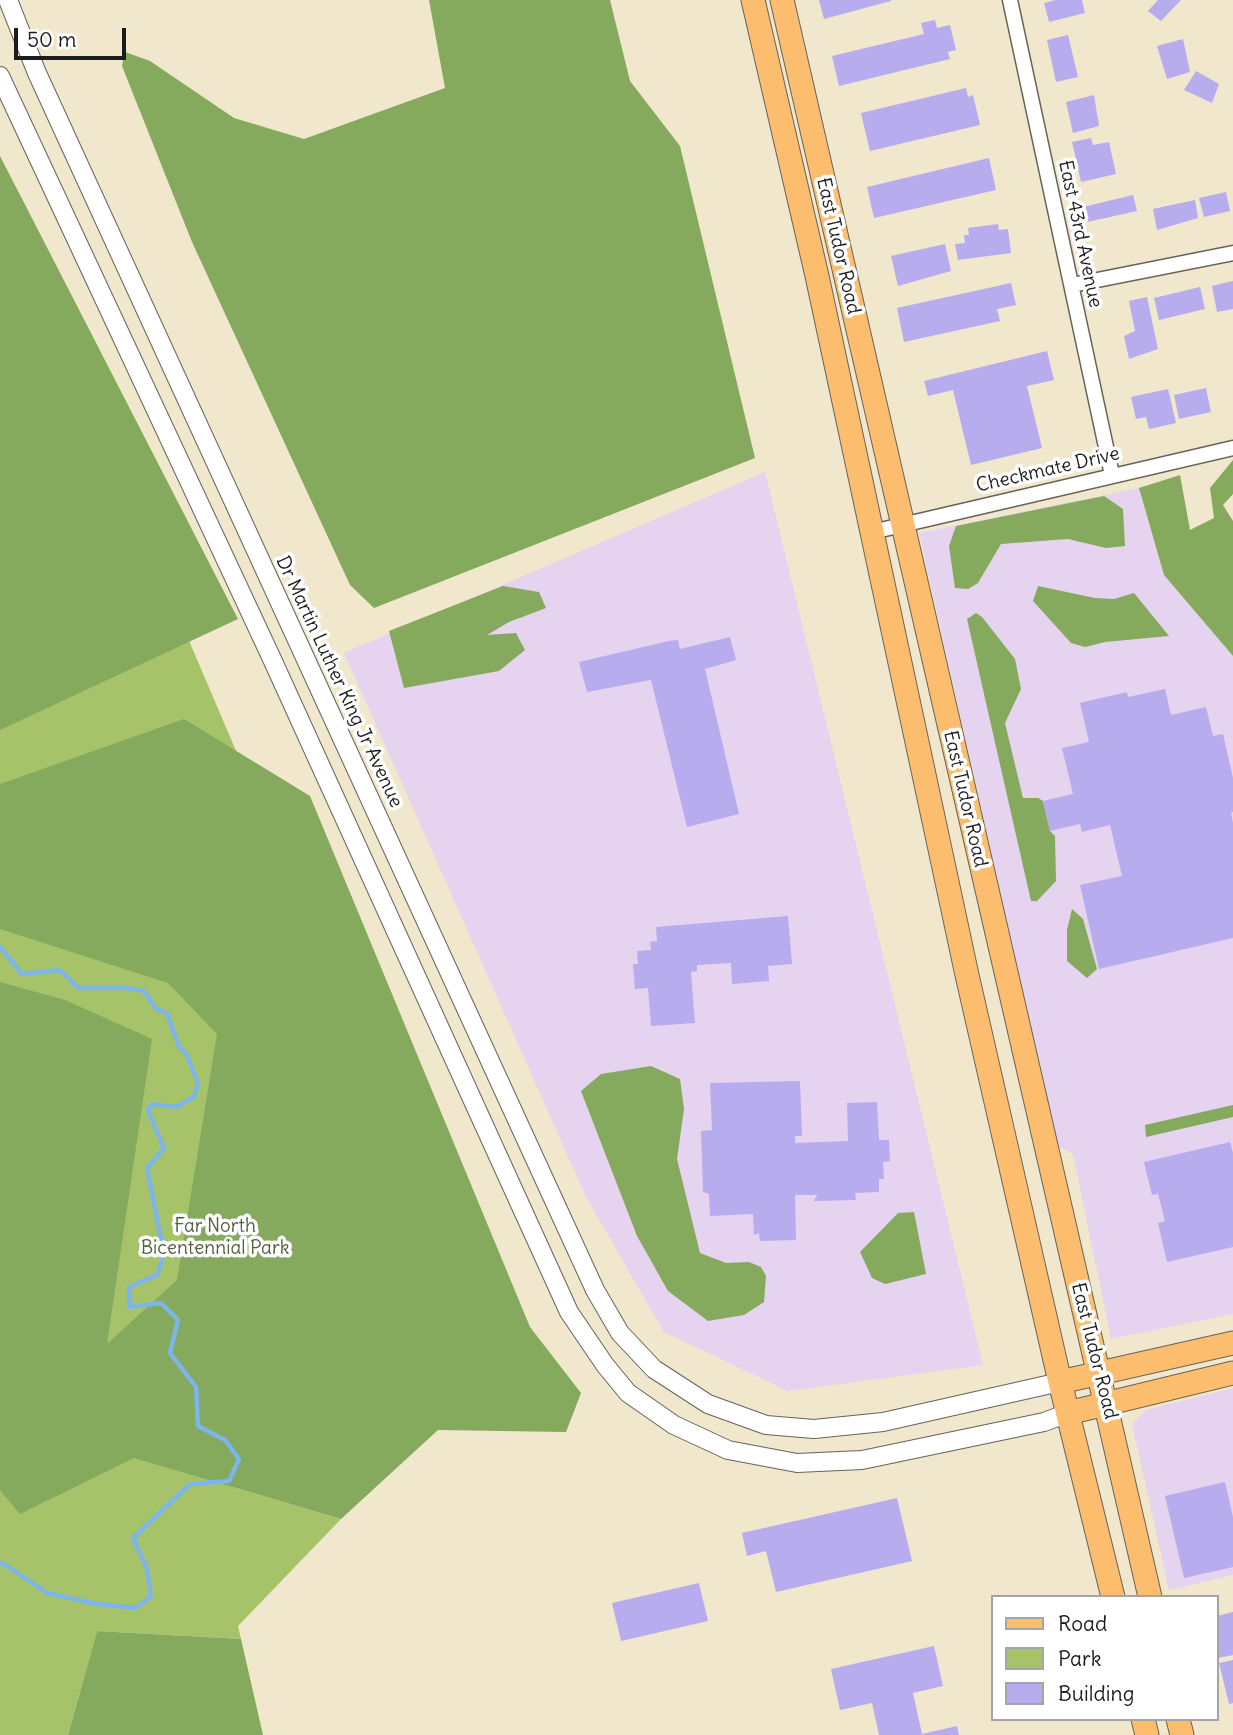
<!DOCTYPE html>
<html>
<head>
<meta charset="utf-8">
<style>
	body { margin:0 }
	#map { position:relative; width:1233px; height:1735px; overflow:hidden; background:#f0e7cc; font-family:Delius,sans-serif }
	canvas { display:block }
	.legend { position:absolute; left:991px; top:1595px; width:228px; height:126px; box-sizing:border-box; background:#fff; border:2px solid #a4a4a4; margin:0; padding:9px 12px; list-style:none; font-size:21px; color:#1c1c1c }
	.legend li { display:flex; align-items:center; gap:14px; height:35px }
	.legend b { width:35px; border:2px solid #a4a4a4 }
	.scale { position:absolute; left:14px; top:28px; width:112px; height:32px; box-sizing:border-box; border:4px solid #1c1c1c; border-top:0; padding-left:9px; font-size:21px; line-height:24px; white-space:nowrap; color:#1c1c1c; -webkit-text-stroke:5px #fff; paint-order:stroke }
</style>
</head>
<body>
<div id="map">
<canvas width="1233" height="1735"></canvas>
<ul class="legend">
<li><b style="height:9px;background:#fcbd6f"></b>Road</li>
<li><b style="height:19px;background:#a7c369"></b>Park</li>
<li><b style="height:19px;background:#b6acee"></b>Building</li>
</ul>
<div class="scale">50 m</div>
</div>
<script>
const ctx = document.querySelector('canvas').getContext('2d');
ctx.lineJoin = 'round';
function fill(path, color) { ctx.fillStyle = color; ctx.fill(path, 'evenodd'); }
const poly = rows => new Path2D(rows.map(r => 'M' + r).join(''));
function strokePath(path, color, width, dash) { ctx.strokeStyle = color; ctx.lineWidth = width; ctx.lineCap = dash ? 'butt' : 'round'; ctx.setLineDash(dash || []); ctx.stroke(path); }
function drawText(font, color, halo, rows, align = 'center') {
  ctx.font = font + ' Delius,sans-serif'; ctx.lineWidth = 7; ctx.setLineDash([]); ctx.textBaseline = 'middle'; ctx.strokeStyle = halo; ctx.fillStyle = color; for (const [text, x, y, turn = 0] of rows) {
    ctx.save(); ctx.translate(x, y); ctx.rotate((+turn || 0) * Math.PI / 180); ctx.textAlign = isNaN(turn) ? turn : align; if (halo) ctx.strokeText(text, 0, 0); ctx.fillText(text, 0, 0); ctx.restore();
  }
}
const built = poly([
	[765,472,983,1365,788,1391,664,1332,586,1197,344,653],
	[1139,488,1164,575,1233,656,1233,1314,1111,1339,1073,1154,1058,1146,919,533],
	[1233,1388,1233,1575,1169,1590,1132,1424,1145,1410]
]);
const green = poly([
	[0,197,317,941,232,1487,341,1519,238,1626,241,1639,97,1631,68,1735,0,1735]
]);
const forest = poly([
	[429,0,610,0,630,81,680,146,755,458,374,608,350,585,192,242,122,66,125,52,150,61,234,118,304,139,445,88],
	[0,156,238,619,0,730],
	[1233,460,1233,494,1223,505,1233,521,1233,656,1164,575,1139,488,1180,475,1190,530,1214,518,1210,488],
	[1104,496,1123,509,1125,546,1106,548,1068,539,1001,544,978,583,968,589,955,588,949,546,956,526],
	[503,586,539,592,546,608,509,622,487,635,516,633,525,650,499,671,404,688,389,631],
	[1038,586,1095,598,1114,599,1134,593,1169,636,1105,642,1085,647,1071,643,1033,601],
	[976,613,982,617,1015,659,1021,689,1005,723,1023,798,1038,798,1043,801,1050,831,1055,836,1056,881,1037,901,1031,901,967,619],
	[184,719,310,796,530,1327,581,1393,566,1432,438,1430,341,1519,134,1458,20,1514,0,1490,0,982,65,1000,152,1039,107,1344,177,1280,217,1034,168,983,0,929,0,784],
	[1072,909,1083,919,1097,969,1087,978,1067,961,1067,930],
	[651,1066,680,1079,684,1109,677,1159,700,1253,726,1263,749,1262,761,1267,766,1276,764,1302,744,1315,708,1321,668,1291,637,1236,581,1091,601,1074],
	[1233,1105,1233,1117,1146,1137,1145,1125],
	[914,1212,926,1274,885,1284,872,1278,860,1252,898,1213],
	[97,1631,241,1639,263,1735,68,1735]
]);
const stream = poly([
	[0,947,22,974,60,970,78,988,127,988,144,991,156,1009,167,1013,179,1047,186,1053,198,1083,194,1097,176,1107,152,1104,148,1110,164,1148,147,1168,164,1254,157,1275,129,1287,129,1307,161,1303,178,1320,170,1353,196,1387,198,1426,225,1440,239,1459,229,1481,190,1484,133,1538,147,1569,151,1596,136,1608,97,1604,47,1593,4,1564,0,1563]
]);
const building = poly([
	[819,0,891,0,891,1,824,19],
	[1056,0,1082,0,1085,13,1049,22,1044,3],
	[1158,0,1181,0,1161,21,1148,11],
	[935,20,937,28,950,25,956,50,948,52,950,59,839,86,832,56,924,34,921,23],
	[1068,35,1078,77,1056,82,1047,40],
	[1183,39,1190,72,1167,79,1157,46],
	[1196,71,1219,84,1212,103,1184,90],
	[966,88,968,97,973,95,980,125,870,151,861,113],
	[1094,95,1099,126,1073,133,1066,102],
	[1091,138,1093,145,1109,142,1116,174,1081,182,1072,142],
	[989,158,996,190,874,218,867,187],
	[1226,192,1230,211,1204,217,1199,198],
	[1133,195,1137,211,1087,222,1083,207],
	[1195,200,1198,218,1157,230,1153,209],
	[998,224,999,230,1008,229,1011,253,958,260,955,244,965,243,964,235,969,235,968,228],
	[945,244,951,271,898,286,891,256],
	[1233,281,1233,309,1217,312,1212,286],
	[1011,283,1016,305,997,309,1000,321,904,342,897,308],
	[1200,287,1205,309,1159,320,1154,298],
	[1147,297,1158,349,1129,359,1124,336,1135,331,1129,301],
	[1047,351,1054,380,1027,386,1042,448,971,465,953,390,928,396,924,381],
	[1206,388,1211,412,1179,419,1174,395],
	[1168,389,1176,423,1149,429,1146,417,1136,419,1131,397],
	[730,637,736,660,705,669,739,814,687,827,651,680,587,692,579,662,669,641,678,640,680,649],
	[1165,689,1171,715,1206,707,1213,736,1223,734,1233,778,1233,812,1231,812,1233,823,1233,938,1099,969,1080,885,1122,876,1110,825,1082,832,1080,824,1050,831,1043,801,1073,794,1062,748,1089,742,1080,703,1127,692,1128,697],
	[788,916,792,964,768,966,769,981,732,984,731,963,697,965,697,971,691,972,695,1023,651,1026,648,988,635,989,633,964,638,964,637,951,651,950,650,942,657,941,656,927],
	[800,1081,802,1136,795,1136,795,1143,848,1141,847,1103,877,1102,879,1140,889,1140,890,1161,883,1162,884,1179,879,1179,879,1192,855,1193,856,1200,814,1201,817,1195,795,1195,796,1240,760,1241,759,1233,754,1235,753,1214,710,1216,709,1194,703,1192,701,1131,712,1130,710,1083],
	[1230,1142,1233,1153,1233,1247,1167,1262,1158,1223,1165,1221,1158,1194,1152,1195,1144,1162],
	[1225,1482,1233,1517,1233,1567,1184,1578,1165,1496],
	[897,1498,912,1561,776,1592,766,1551,747,1556,742,1533],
	[699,1583,708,1621,621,1641,612,1603],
	[1233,1612,1233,1655,1218,1658,1217,1616],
	[934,1646,943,1686,913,1693,922,1734,957,1726,959,1735,879,1735,872,1703,840,1710,831,1669],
	[1233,1660,1233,1703,1229,1704,1219,1663]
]);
const minor = poly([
	[1010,0,1112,475],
	[1072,285,1233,253],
	[872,532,1233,448]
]);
const tertiary = poly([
	[8,0,37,73,595,1290,620,1333,654,1369,708,1404,766,1425,814,1429,883,1422,1060,1382],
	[0,76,272,659,569,1312,605,1365,628,1393,674,1425,728,1450,797,1463,862,1460,1044,1422,1068,1413]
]);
const primary = poly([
	[753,0,817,276,967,975,1060,1382,1113,1597],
	[782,0,1150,1597],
	[1060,1382,1233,1343],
	[1068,1413,1233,1373],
	[1143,1719,1147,1735],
	[1178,1719,1182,1735]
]);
const streetNames = [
	["East 43rd Avenue",1080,234,78],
	["East Tudor Road",838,246,77],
	["Checkmate Drive",1048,470,-13],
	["Dr Martin Luther King Jr Avenue",339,682,65],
	["East Tudor Road",965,799,77],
	["East Tudor Road",1094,1351,76]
];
const parkNames = [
	["Far North",215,1227],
	["Bicentennial Park",215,1249]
];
fill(built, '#e6d3f0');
fill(green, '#a7c369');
fill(forest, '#85a95d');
strokePath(stream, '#7cb5ec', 4.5);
fill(building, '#b6acee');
strokePath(minor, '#66635a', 17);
strokePath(tertiary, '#66635a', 20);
strokePath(primary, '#66635a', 25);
strokePath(minor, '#fff', 14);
strokePath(tertiary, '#fff', 18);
strokePath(primary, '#fcbd6f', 23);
drawText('19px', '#1c1c1c', '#fff', streetNames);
drawText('19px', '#545f3b', '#fff', parkNames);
</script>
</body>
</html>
